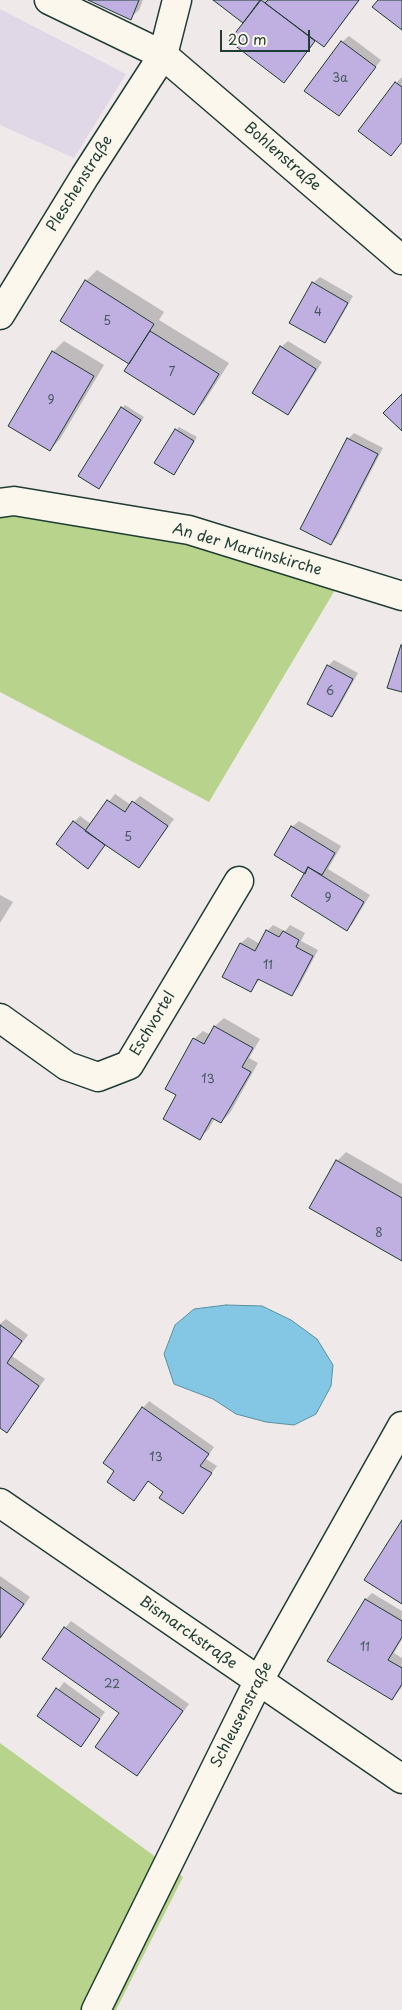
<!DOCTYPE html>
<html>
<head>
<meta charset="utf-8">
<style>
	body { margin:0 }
	#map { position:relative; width:402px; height:2010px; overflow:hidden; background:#efe9ea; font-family:"Playpen Sans",sans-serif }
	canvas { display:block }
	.scale { position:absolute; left:220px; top:30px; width:90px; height:22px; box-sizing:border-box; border:2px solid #1f3d34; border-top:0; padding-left:6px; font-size:15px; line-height:18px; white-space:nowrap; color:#1f3d34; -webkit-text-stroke:4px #fbf7ec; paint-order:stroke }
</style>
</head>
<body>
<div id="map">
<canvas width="402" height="2010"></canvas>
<div class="scale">20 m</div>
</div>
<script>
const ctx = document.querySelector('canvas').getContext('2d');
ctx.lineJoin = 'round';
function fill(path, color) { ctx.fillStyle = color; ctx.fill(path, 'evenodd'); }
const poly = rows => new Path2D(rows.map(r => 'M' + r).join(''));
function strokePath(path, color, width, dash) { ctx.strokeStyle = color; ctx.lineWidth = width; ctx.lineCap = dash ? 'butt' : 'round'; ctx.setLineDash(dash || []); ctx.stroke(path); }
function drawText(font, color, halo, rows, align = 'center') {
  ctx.font = font + ' "Playpen Sans",sans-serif'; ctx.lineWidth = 4.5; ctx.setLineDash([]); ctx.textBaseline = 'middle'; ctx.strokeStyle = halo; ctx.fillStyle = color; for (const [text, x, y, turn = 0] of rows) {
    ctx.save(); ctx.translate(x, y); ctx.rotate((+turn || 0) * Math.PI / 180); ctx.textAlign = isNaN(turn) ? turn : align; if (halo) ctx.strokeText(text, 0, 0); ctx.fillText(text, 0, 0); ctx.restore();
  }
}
const built = poly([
	[0,9,126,74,74,158,0,125]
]);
const green = poly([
	[14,516,189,545,335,590,209,802,0,692,0,517],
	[0,1743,183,1877,116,2010,0,2010]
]);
const water = poly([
	[226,1305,262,1306,291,1320,317,1339,333,1365,331,1386,316,1414,294,1425,266,1422,236,1414,213,1399,174,1384,164,1354,175,1325,194,1309,226,1305]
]);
const shadow = poly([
	[91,0,143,0,139,10,130,18],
	[215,0,360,0,332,37,324,46,316,40,284,81,245,22],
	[349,36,381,60,339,114,342,42],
	[402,77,402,142,391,155,396,83],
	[97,270,164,312,159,320,229,363,204,402,194,413,131,364,86,281],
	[320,277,353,296,331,335,324,341,313,283],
	[64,341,104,365,60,439,50,450,53,352],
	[288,341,322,362,294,407,288,414,281,347],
	[125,405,144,417,99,487,122,408],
	[179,427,197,437,174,473,176,430],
	[354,433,383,448,337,537,331,544,348,439],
	[334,660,358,673,338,709,332,716,328,666],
	[115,794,131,805,140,796,174,819,139,867,106,844,88,867,74,822,80,816,91,824],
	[299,821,341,846,328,869,370,895,353,923,347,930,307,873,292,827],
	[0,895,13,902,0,923],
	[273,925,285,931,290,925,305,933,301,941,318,950,298,988,291,995,261,978,251,990,224,976,241,943,248,937,260,944,267,931],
	[224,1018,260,1039,249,1058,258,1063,230,1113,221,1122,215,1118,208,1130,199,1138,177,1094,194,1039,203,1031,211,1035,215,1026],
	[346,1152,402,1184,402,1259,337,1161],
	[6,1319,28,1335,12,1356,45,1379,7,1431,0,1426,0,1324],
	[149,1401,214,1447,206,1459,217,1466,183,1513,165,1491,149,1480,134,1499,116,1470,143,1408],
	[0,1576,30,1597,0,1639],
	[372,1593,402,1611,402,1639,394,1653,402,1658,402,1687,392,1699,329,1661,366,1599],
	[71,1621,189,1704,137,1774,120,1713,65,1628],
	[64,1682,105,1712,80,1745,39,1716]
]);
const building = poly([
	[88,0,139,0,131,20,88,0],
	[213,0,260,0,243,23,213,0],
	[261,0,315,41,284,83,229,41,261,0],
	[268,0,359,0,324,47,265,3,268,0],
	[378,0,402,0,402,30,372,7,378,0],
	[341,41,376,67,339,116,304,91,341,41],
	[395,82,402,87,402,142,391,156,358,131,395,82],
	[85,280,154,324,129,364,60,321,85,280],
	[312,282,348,303,325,343,289,323,312,282],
	[150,331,219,374,194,415,124,371,150,331],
	[280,346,316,369,288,415,252,393,280,346],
	[52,351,94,376,50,451,8,426,52,351],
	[402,394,402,431,383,413,402,394],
	[121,407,141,420,99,489,78,476,121,407],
	[175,429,194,441,174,475,154,463,175,429],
	[347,438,378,454,331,545,300,529,347,438],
	[401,645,402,645,402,692,387,688,401,645],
	[327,665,353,679,332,717,307,704,327,665],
	[107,800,125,812,132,801,168,826,139,868,85,831,107,800],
	[73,821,105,845,88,869,56,844,73,821],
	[291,826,335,853,322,875,308,867,305,874,274,855,291,826],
	[308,867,364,902,347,931,291,896,308,867],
	[266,930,279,937,283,931,299,940,296,947,313,956,292,996,258,979,251,992,222,977,240,943,255,951,266,930],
	[214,1026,253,1048,242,1067,251,1072,221,1123,212,1118,200,1140,163,1119,176,1095,165,1089,193,1038,204,1044,214,1026],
	[336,1160,402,1198,402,1261,309,1208,336,1160],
	[0,1325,22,1341,7,1363,39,1386,7,1433,0,1428,0,1325],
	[142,1407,209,1454,200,1466,212,1473,183,1514,159,1498,163,1492,148,1481,134,1501,107,1482,114,1471,103,1463,142,1407],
	[402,1520,402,1604,364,1580,402,1520],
	[0,1587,24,1604,0,1638,0,1587],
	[365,1599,402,1621,402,1637,388,1660,402,1668,402,1684,392,1700,327,1661,365,1599],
	[64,1627,183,1711,137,1776,95,1747,119,1713,42,1659,64,1627],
	[56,1688,100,1719,81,1747,37,1716,56,1688]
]);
const street = poly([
	[0,315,85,176,163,55,177,0],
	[0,503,14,501,189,530,402,596],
	[0,1018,67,1066,98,1077,129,1065,239,881],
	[0,1503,402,1779],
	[96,2010,258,1682,402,1426]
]);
const secondary = poly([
	[49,0,163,55,402,260]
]);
const numberNames = [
	["3a",340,79],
	["4",318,313],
	["5",107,322],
	["7",172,373],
	["9",51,401],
	["6",330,692],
	["5",128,838],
	["9",328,899],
	["11",268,966],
	["13",208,1080],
	["8",379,1234],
	["13",156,1458],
	["11",365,1648],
	["22",112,1685]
];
const streetNames = [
	["Bohlenstraße",282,157,41],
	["Pleschenstraße",80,184,-58],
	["An der Martinskirche",247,550,16],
	["Eschvortel",153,1024,-59],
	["Bismarckstraße",188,1633,35],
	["Schleusenstraße",242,1715,-63]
];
fill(built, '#e1d8e7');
fill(green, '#b8d48c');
fill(water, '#83c7e4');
strokePath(water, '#5b909e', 1);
fill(shadow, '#0003');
fill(building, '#bfb0e1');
strokePath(building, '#1f3d34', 1);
strokePath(street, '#1f3d34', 31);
strokePath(secondary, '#1f3d34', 31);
strokePath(street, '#fbf7ec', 28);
strokePath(secondary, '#fbf7ec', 28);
drawText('12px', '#475a5f', null, numberNames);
drawText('15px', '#1f3d34', '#fbf7ec', streetNames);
</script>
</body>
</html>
